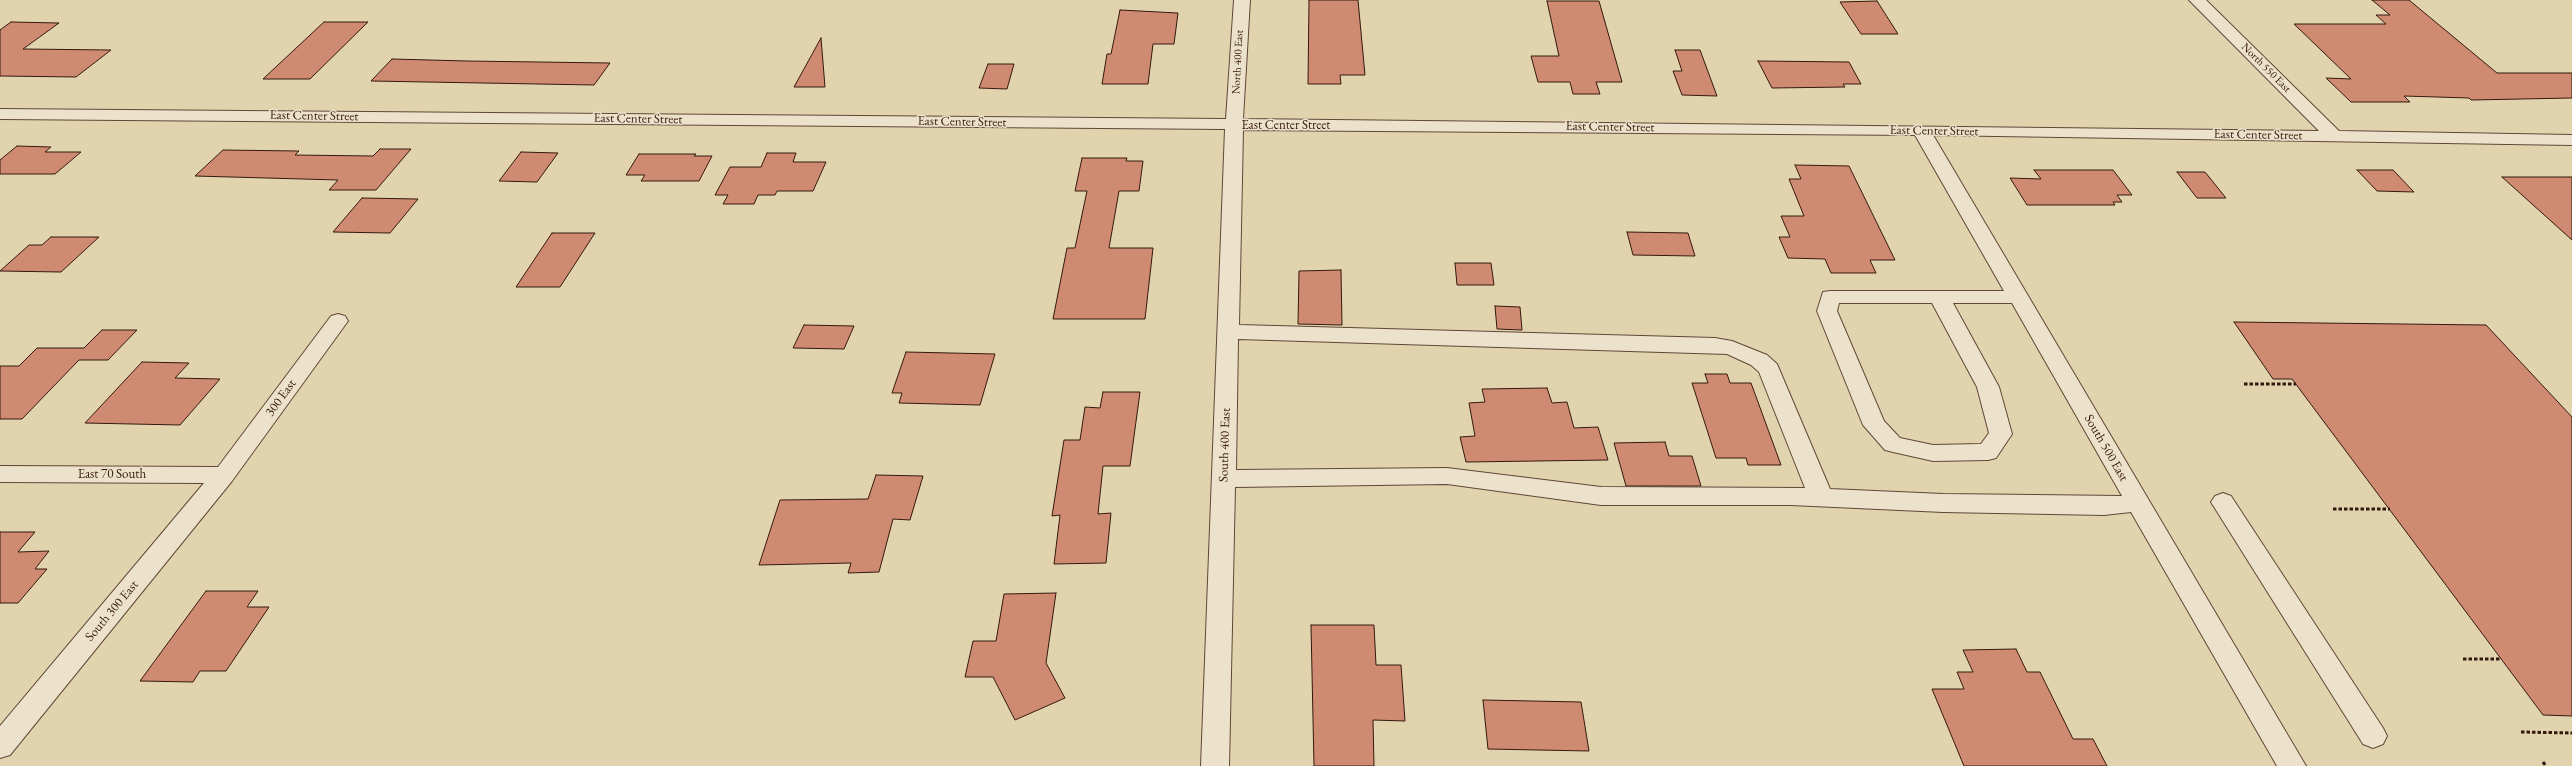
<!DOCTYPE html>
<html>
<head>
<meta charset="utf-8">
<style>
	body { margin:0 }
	canvas { display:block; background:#e2d3af }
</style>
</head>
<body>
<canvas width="2572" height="766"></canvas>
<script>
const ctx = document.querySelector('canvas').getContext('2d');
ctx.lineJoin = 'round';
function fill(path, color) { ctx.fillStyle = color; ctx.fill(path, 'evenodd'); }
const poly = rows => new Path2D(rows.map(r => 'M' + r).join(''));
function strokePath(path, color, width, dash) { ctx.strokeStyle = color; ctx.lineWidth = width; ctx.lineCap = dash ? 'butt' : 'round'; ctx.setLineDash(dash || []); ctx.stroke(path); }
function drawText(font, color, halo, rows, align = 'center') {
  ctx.font = font + ' "EB Garamond",serif'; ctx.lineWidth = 3; ctx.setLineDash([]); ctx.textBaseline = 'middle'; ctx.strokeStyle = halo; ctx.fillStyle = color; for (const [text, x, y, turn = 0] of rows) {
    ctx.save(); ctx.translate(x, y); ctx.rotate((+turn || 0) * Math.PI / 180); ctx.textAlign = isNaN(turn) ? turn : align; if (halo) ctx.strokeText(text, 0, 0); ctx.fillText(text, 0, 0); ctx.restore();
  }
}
const building = poly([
	[1309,0,1358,0,1365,75,1340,75,1341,84,1308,84,1309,0],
	[2372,0,2409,0,2497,73,2572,73,2572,98,2471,100,2469,98,2404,96,2410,102,2351,102,2326,78,2351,79,2294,24,2386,24,2376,15,2390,15,2372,0],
	[1547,1,1599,1,1622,82,1596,82,1600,94,1573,94,1570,82,1538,82,1531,56,1559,56,1547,1],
	[1877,1,1898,34,1861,34,1840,2,1877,1],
	[1120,10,1178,13,1174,44,1153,44,1148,84,1102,84,1107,54,1111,54,1120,10],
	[11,22,59,23,23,49,111,50,76,77,0,76,0,30,11,22],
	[324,22,368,22,310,79,263,79,324,22],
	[821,38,825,87,794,87,821,38],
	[1675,50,1700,50,1717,96,1682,95,1673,71,1682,71,1675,50],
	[392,59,467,61,610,63,594,85,371,81,392,59],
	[1758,61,1849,62,1861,84,1843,84,1845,87,1772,88,1758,61],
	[988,64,1014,64,1007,89,979,88,988,64],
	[17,146,51,147,45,152,81,152,55,174,0,174,0,160,17,146],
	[380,149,411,149,376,190,329,190,338,180,195,176,223,150,299,151,295,155,373,156,380,149],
	[521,152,558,153,537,182,499,181,521,152],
	[767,153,796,153,793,162,826,162,813,191,777,191,775,195,758,195,754,204,723,204,728,195,715,195,730,167,761,167,767,153],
	[639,154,696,154,694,156,712,156,699,181,641,181,645,175,626,175,639,154],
	[1082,158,1127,158,1126,161,1143,161,1139,191,1119,191,1109,248,1153,248,1145,319,1053,319,1067,248,1075,248,1087,191,1075,191,1082,158],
	[1795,165,1849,166,1895,260,1870,260,1876,273,1831,273,1825,259,1788,258,1779,237,1790,237,1781,216,1804,216,1789,179,1801,179,1795,165],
	[2034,170,2113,170,2132,195,2117,195,2122,202,2113,202,2115,205,2027,205,2010,178,2041,179,2034,170],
	[2357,170,2393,170,2414,192,2377,191,2357,170],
	[2177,172,2205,172,2226,198,2197,198,2177,172],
	[2502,177,2572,177,2572,240,2502,177],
	[362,198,418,199,390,233,333,232,362,198],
	[1627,232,1688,233,1695,256,1633,255,1627,232],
	[552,233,595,233,560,287,516,287,552,233],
	[51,237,99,237,61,272,0,271,29,245,42,245,51,237],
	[1455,263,1491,263,1494,285,1457,285,1455,263],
	[1341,270,1342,325,1298,324,1299,271,1341,270],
	[1495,306,1520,307,1522,330,1497,329,1495,306],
	[2234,322,2486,325,2572,417,2572,716,2543,715,2292,379,2273,379,2234,322],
	[804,325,854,326,844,349,793,348,804,325],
	[102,330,137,330,108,360,79,360,22,419,0,419,0,366,19,366,37,348,84,348,102,330],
	[906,352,995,354,980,405,899,403,902,393,892,393,906,352],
	[142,362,189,363,175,378,220,379,180,425,85,423,142,362],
	[1705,374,1727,374,1730,383,1751,383,1781,465,1748,465,1746,458,1716,458,1692,383,1708,383,1705,374],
	[1547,388,1552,403,1567,402,1574,428,1598,427,1608,460,1466,462,1460,437,1475,436,1469,403,1485,402,1482,389,1547,388],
	[1103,392,1140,392,1130,466,1103,466,1098,514,1111,513,1106,563,1054,564,1060,515,1052,516,1064,440,1080,440,1085,407,1100,408,1103,392],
	[1665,442,1669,456,1692,456,1701,486,1626,486,1614,443,1665,442],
	[876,475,923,476,910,520,893,519,879,572,848,573,851,563,759,565,780,500,868,499,876,475],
	[0,532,35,532,18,552,49,551,35,569,47,569,18,603,0,603,0,532],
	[206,591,258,591,247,607,269,607,226,671,200,671,193,682,140,681,206,591],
	[1056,593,1046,663,1065,698,1015,720,993,677,965,677,973,641,996,641,1004,594,1056,593],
	[1311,625,1374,625,1376,665,1401,665,1405,721,1373,720,1374,766,1314,766,1311,625],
	[2016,649,2027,672,2040,672,2073,739,2093,739,2107,766,1964,766,1932,689,1964,689,1957,672,1973,672,1963,650,2016,649],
	[1483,700,1581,702,1589,751,1488,749,1483,700]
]);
const path = poly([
	[2244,384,2296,384],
	[2333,509,2390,509],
	[2463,659,2501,659],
	[2521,732,2572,733],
	[2543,762,2546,766]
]);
const minor = poly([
	[1234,0,1250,0,1243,119,2319,131,2189,0,2206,0,2339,131,2572,135,2572,145,1933,135,2306,766,2277,766,2131,512,2104,515,1943,512,1791,505,1601,505,1447,484,1235,487,1229,766,1201,766,1225,129,0,119,0,109,1226,119,1234,0],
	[1243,130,1915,135,2004,291,1830,291,1823,292,1817,311,1863,425,1885,450,1893,452,1933,461,1988,460,1996,458,2012,434,1999,387,1953,303,2012,303,2122,496,1943,494,1830,489,1777,364,1767,355,1732,341,1715,338,1239,325,1243,130],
	[1839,303,1932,303,1977,387,1989,433,1981,444,1933,445,1900,438,1884,421,1837,311,1839,303],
	[1238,339,1727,354,1751,365,1759,372,1805,488,1601,487,1447,468,1236,470,1238,339],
	[338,314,345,316,348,321,232,481,10,755,0,758,0,726,204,483,0,482,0,466,218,467,331,316,338,314],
	[2223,493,2231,496,2383,728,2387,736,2383,744,2373,748,2363,744,2211,502,2215,496,2223,493]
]);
const farStreetnames = [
	["North 400 East",1238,62,-87],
	["North 550 East",2266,68,45]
];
const streetNames = [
	["East Center Street",314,116,1],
	["East Center Street",638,119,1],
	["East Center Street",962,122,1],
	["East Center Street",1286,125],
	["East Center Street",1610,127,1],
	["East Center Street",1934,131,1],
	["East Center Street",2258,135,1],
	["300 East",281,398,-54],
	["South 400 East",1225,445,-88],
	["South 500 East",2106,448,60],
	["East 70 South",112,474],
	["South 300 East",112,611,-50]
];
fill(building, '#ce8b72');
strokePath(building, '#35180d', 1);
strokePath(minor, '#604736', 2);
strokePath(path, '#35180d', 3, [3.5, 2]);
fill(minor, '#ece2cb');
drawText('11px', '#35180d', '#ece2cb', farStreetnames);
drawText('13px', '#35180d', '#ece2cb', streetNames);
</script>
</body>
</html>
